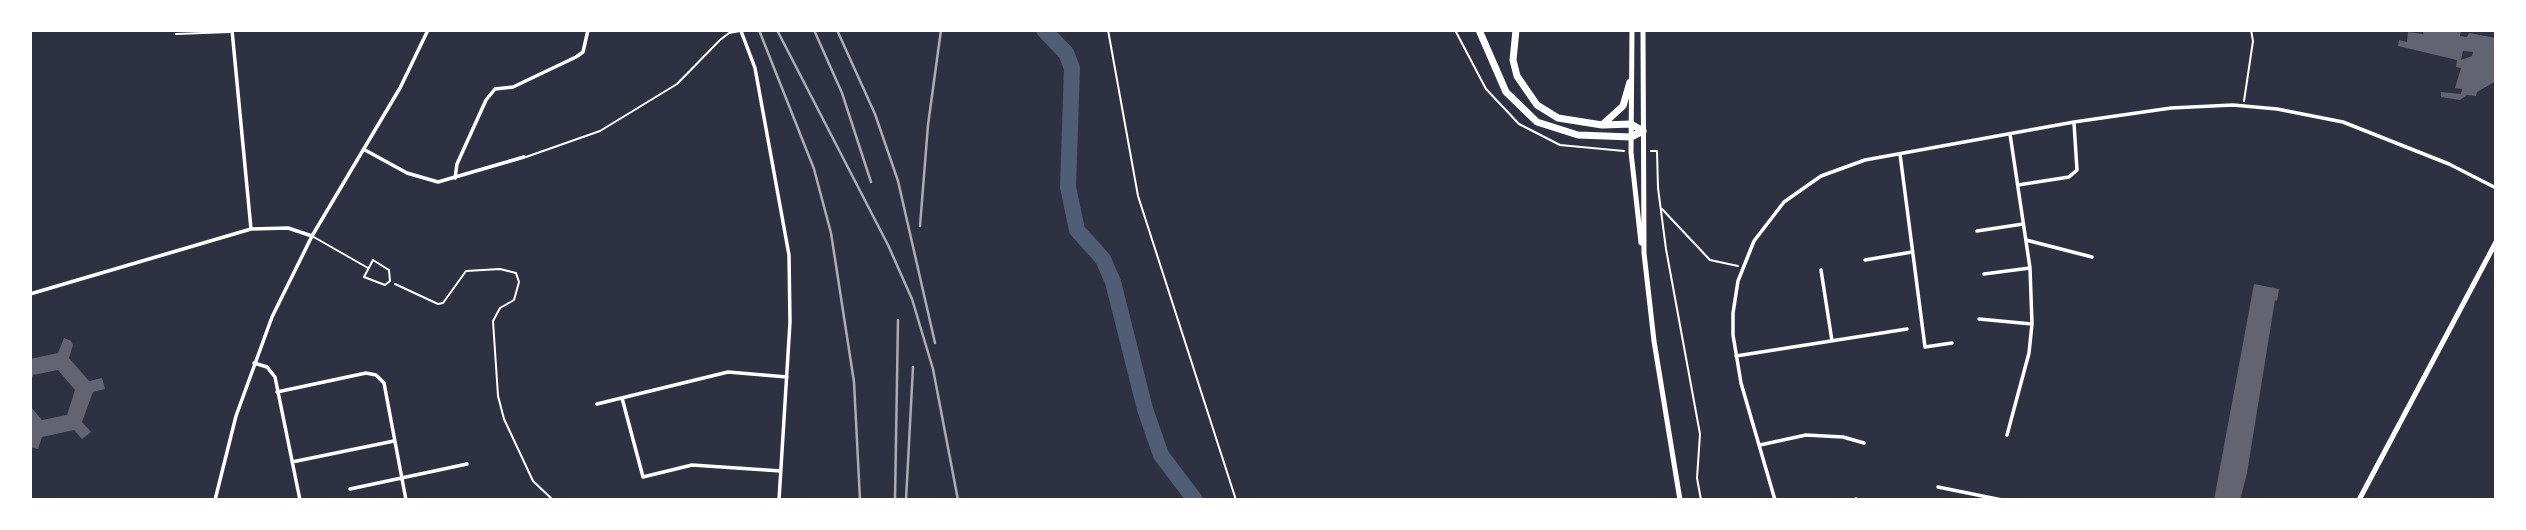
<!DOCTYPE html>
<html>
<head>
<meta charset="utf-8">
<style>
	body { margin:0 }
	#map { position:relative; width:2526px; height:530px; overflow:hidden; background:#2d3142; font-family:Lora,serif }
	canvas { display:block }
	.frame { position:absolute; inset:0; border:32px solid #fff; pointer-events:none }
</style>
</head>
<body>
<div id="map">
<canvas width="2526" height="530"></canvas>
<div class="frame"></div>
</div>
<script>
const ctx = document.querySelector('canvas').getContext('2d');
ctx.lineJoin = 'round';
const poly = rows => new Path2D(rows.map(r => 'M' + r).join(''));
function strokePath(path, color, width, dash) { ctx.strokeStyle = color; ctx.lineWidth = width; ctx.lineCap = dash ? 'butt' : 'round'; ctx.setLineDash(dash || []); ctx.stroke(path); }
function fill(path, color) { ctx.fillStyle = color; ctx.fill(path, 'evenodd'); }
const river = poly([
	[1044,30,1066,53,1072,68,1068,187,1077,230,1103,259,1113,282,1145,409,1161,455,1195,500]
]);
const building = poly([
	[2424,30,2461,30,2460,36,2467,37,2469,33,2496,38,2496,81,2477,92,2476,96,2467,95,2460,100,2441,97,2441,92,2461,94,2462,89,2455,88,2461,68,2456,67,2457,60,2398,46,2399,40,2407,42,2408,32,2423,34],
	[2463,51,2473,52,2472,56,2461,60],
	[2254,284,2279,289,2277,301,2275,300,2247,473,2240,500,2214,500],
	[64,338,71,341,73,345,69,358,89,381,102,378,105,389,93,392,82,422,91,432,82,439,74,430,42,437,38,449,30,447,30,406,42,420,67,415,75,390,58,370,33,375,30,382,30,359,58,353]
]);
const path = poly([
	[1108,30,1138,196,1236,500],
	[1455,30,1486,89,1519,124,1560,145,1624,151],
	[2244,101,2253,41,2251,30],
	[1651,151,1657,151,1658,188,1666,249,1700,434,1697,478,1701,500],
	[1662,209,1710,260,1738,266],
	[395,284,438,304,443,303,466,271,500,269,516,273,519,282,514,300,500,308,493,321,498,396,504,419,533,481,553,500]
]);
const service = poly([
	[176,34,230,32],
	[526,157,600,131,677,84,720,40,729,33,740,31],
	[312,236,368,268],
	[373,260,389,270,390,281,385,285,364,277,373,260]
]);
const minor = poly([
	[232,30,251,229],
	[741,31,755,68,789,255,790,322,779,500],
	[365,150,407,173,438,182,524,157],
	[1900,154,1925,347,1952,343],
	[455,178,457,164,486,100,495,89,513,87,576,57,583,52,588,30],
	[2018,185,2069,177,2077,170,2074,123],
	[1977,231,2023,224],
	[2026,240,2092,257],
	[1865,260,1912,252],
	[1821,270,1832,341],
	[1984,274,2030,268],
	[30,294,251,229,288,228,312,236],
	[1979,319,2032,324],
	[1736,356,1907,329],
	[254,363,267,367,275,377,300,500],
	[277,392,366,373,376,375,384,383,406,500],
	[622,398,643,477,692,465,781,471],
	[597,404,728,372,787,377],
	[2007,435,2029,353,2032,324,2030,268,2010,134],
	[1760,445,1806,435,1843,437,1864,443],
	[292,462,394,441],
	[1938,487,2002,500],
	[350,489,467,464],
	[1856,499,1856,500],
	[215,500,236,416,272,317,312,236,400,88,428,30],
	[475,500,476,500],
	[1775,500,1741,383,1733,335,1733,313,1738,281,1754,241,1784,202,1821,176,1865,160,2074,122,2171,108,2233,105,2277,109,2343,122,2449,164,2496,188]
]);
const tertiary = poly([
	[2359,500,2496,242]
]);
const secondary = poly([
	[1632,30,1631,152,1641,243],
	[1643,30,1644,253,1654,341,1680,500]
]);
const motorway = poly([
	[1479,30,1506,92,1537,122,1578,135,1631,137,1643,131],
	[1516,30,1513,60,1517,76,1537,105,1558,118,1602,125,1623,106,1630,82],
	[1603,125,1631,124,1643,131]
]);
const rail = poly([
	[759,30,814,169,831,233,854,382,860,500],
	[777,30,888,245,912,299,933,369,958,500],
	[814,30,842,93,871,182],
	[837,30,875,114,898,181,935,343],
	[920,226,928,125,941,30],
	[895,500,898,320],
	[906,500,913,367]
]);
strokePath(river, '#4f5d75', 16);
fill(building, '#626471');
strokePath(path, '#fff', 2);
strokePath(service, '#fff', 2);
strokePath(minor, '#fff', 3.5);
strokePath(tertiary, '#fff', 5);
strokePath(secondary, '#fff', 5);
strokePath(motorway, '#fff', 7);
strokePath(rail, '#abadb3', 2.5);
</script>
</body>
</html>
